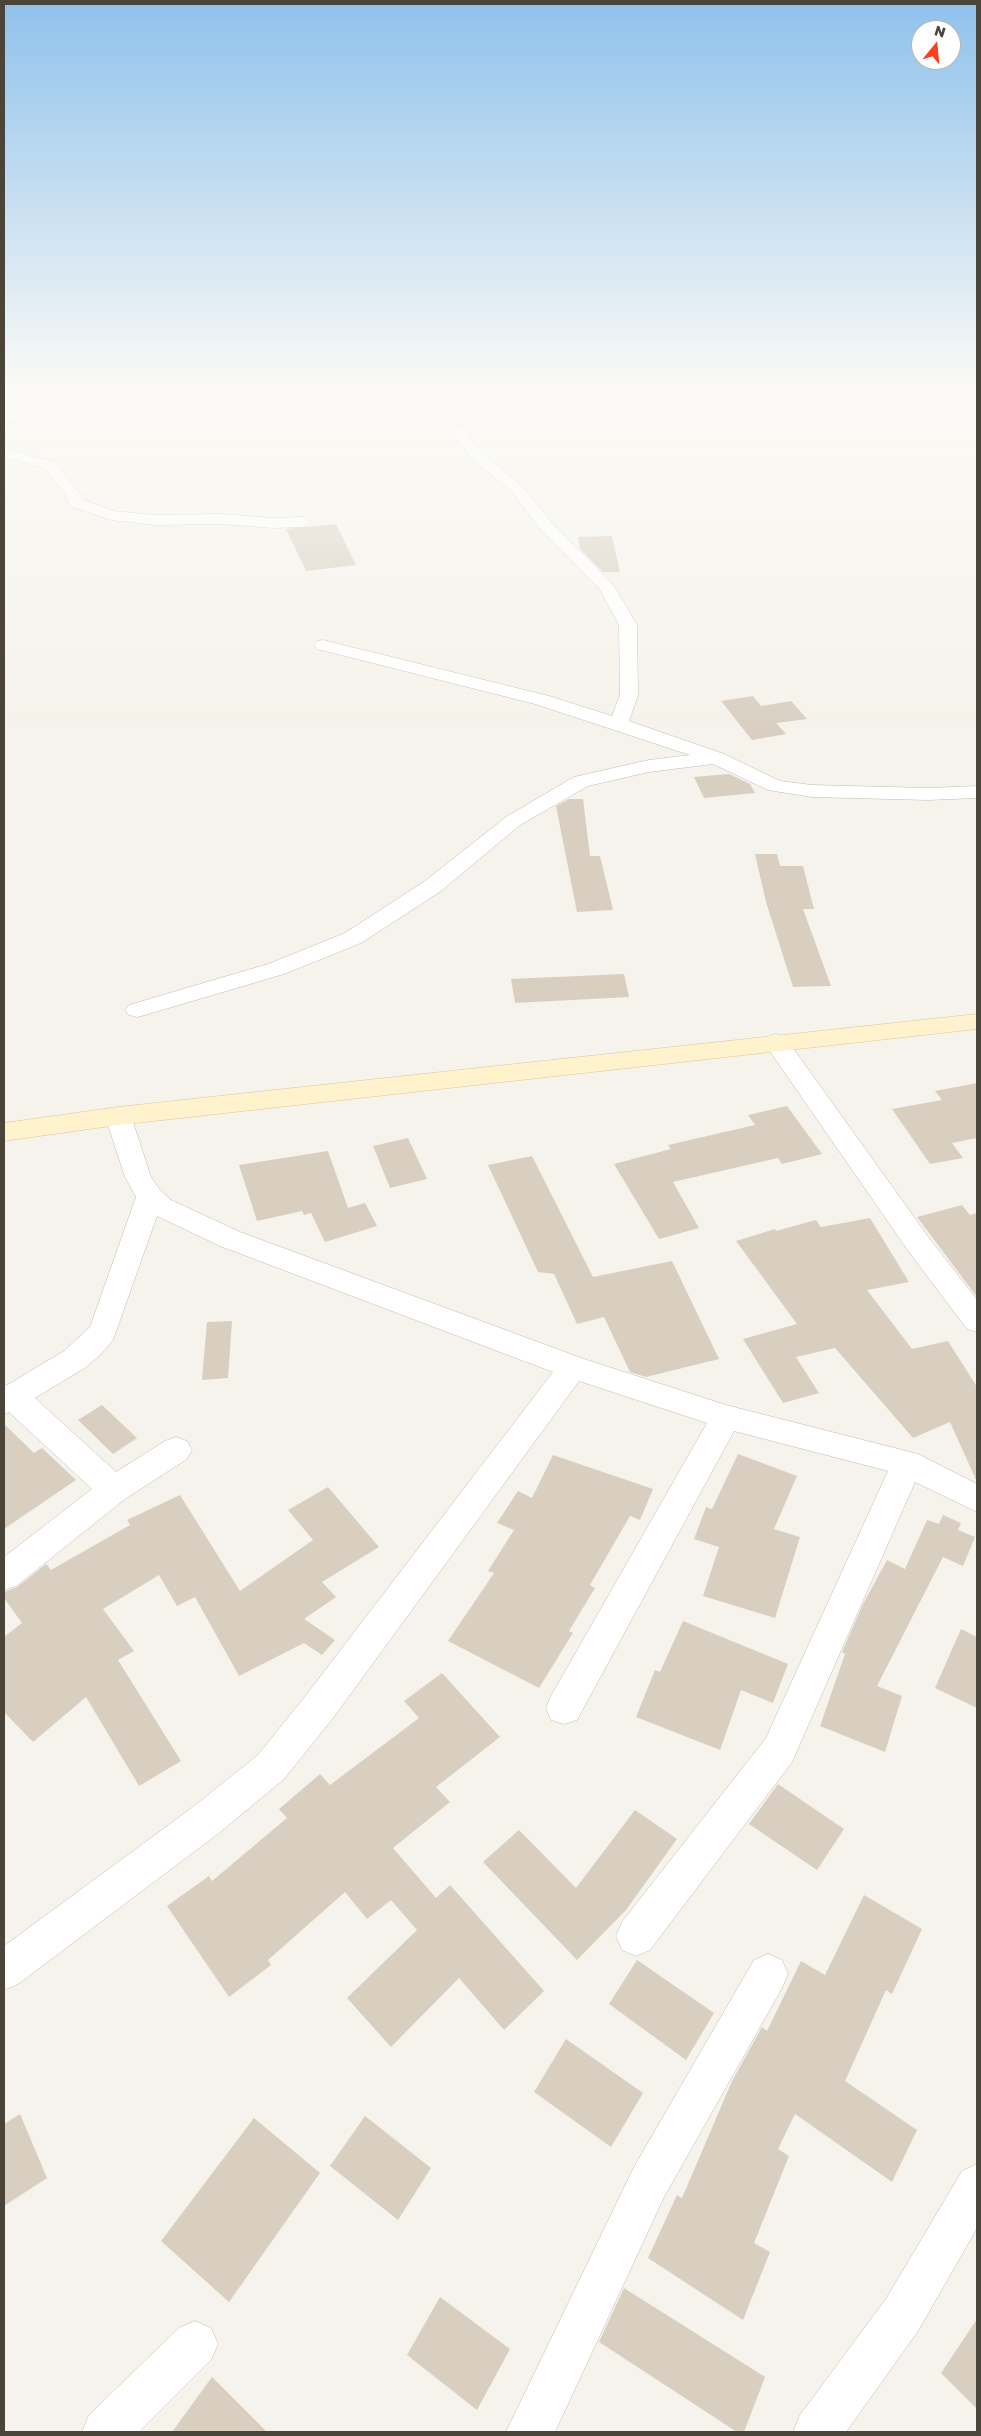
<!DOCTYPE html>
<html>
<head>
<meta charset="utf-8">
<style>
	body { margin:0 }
	#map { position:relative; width:981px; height:2436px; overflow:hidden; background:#f6f3ec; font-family:"Golos Text",sans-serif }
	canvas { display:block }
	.frame { position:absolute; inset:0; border:5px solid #4b4439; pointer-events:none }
	.north { position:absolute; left:911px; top:20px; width:50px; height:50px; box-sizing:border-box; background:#fff; border:1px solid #b7b4b0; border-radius:50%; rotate:17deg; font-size:14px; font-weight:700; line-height:20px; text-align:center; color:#4b4439 }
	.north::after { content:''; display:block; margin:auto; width:18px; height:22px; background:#fc3f1d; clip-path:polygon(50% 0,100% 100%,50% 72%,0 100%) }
</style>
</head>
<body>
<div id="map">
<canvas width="981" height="2436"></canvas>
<div class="frame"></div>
<div class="north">N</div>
</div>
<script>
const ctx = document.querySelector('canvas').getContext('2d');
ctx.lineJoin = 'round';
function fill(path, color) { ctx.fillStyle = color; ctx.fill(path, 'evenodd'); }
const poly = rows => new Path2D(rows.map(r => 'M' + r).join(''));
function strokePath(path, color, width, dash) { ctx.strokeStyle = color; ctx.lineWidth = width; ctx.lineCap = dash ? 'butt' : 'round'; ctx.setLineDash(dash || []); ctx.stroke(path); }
const building = poly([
	[336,524,356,565,306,571,286,529],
	[612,536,620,572,603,572,580,549,578,537],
	[753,696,761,706,791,701,807,719,776,723,786,734,752,740,721,701],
	[729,774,750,784,755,793,704,798,694,777],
	[569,799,583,799,590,856,600,856,613,910,577,912,556,806],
	[755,854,777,854,780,866,803,866,814,909,803,909,831,986,793,987,766,902],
	[624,974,629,997,515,1003,511,979],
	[977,1083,977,1138,952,1143,963,1158,930,1164,892,1109,942,1100,935,1091],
	[787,1106,822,1154,782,1164,778,1158,673,1182,699,1228,659,1239,614,1164,671,1149,668,1145,755,1125,748,1115],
	[408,1138,427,1179,390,1188,373,1146],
	[328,1151,348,1208,365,1203,377,1226,325,1242,311,1213,304,1215,302,1211,257,1221,239,1165],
	[532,1156,593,1277,672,1261,719,1359,646,1377,630,1372,604,1317,577,1324,554,1274,538,1272,488,1165],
	[962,1205,970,1215,977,1213,977,1297,917,1217],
	[870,1218,909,1282,867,1290,912,1349,948,1341,977,1387,977,1482,950,1422,913,1438,835,1348,796,1357,819,1393,783,1403,743,1339,797,1324,736,1241,775,1229,776,1231,816,1220,821,1227],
	[232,1321,228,1378,202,1380,207,1322],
	[102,1405,137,1438,113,1454,78,1420],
	[4,1424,34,1453,42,1448,76,1480,4,1529],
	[738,1454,797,1476,774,1529,800,1537,775,1618,703,1596,719,1547,694,1539,706,1507,712,1509],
	[553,1455,653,1489,640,1520,630,1516,590,1585,595,1588,569,1631,573,1633,539,1688,448,1641,494,1573,488,1571,514,1530,497,1523,518,1491,532,1498],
	[328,1487,379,1547,322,1582,336,1597,304,1619,335,1640,322,1655,304,1643,239,1676,195,1597,177,1606,159,1575,103,1609,134,1651,118,1660,181,1761,139,1786,86,1697,33,1742,4,1712,4,1637,22,1623,4,1598,4,1592,17,1587,46,1564,51,1570,130,1525,127,1520,180,1495,240,1591,313,1540,288,1510],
	[943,1515,961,1523,958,1530,975,1537,963,1566,943,1557,877,1686,902,1696,885,1752,820,1726,845,1654,842,1652,863,1604,887,1560,905,1569,927,1520,939,1524],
	[683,1621,788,1664,773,1703,741,1690,720,1750,636,1717,655,1670,660,1672],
	[961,1629,977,1637,977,1708,935,1688],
	[442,1673,500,1737,436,1787,450,1802,393,1848,436,1898,450,1885,544,1991,504,2030,459,1978,391,2047,347,1998,417,1930,391,1900,367,1919,345,1892,268,1960,271,1965,229,1997,167,1906,209,1876,212,1881,287,1818,279,1809,320,1774,330,1785,419,1718,404,1701],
	[778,1784,844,1829,817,1870,749,1824],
	[635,1810,677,1839,626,1910,577,1960,483,1862,519,1830,576,1888],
	[864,1895,922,1929,892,1994,886,1990,845,2081,917,2130,892,2182,795,2114,778,2149,789,2156,754,2243,770,2252,743,2320,648,2258,677,2195,682,2198,732,2081,762,2027,767,2031,801,1961,825,1975],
	[637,1960,714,2013,686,2060,609,2004],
	[566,2039,643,2093,611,2147,534,2092],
	[20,2114,47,2178,4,2206,4,2124],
	[365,2116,431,2168,398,2220,330,2166],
	[254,2118,320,2173,229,2302,161,2241],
	[624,2288,765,2377,744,2432,737,2432,599,2342],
	[440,2297,510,2349,477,2410,407,2355],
	[977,2319,977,2409,941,2373],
	[212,2377,267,2432,172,2432]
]);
const street = poly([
	[164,390,196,390,189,394,4,423,4,415,164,390],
	[457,426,462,427,482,453,522,486,552,523,614,586,637,625,638,695,629,721,724,754,780,781,812,785,928,788,977,786,977,798,928,800,812,797,768,790,713,764,649,772,588,786,520,825,441,891,361,943,284,974,145,1015,137,1017,129,1015,125,1010,129,1005,268,964,345,933,425,881,506,817,574,777,649,760,690,755,535,704,317,649,314,645,317,641,323,640,549,696,612,716,620,695,619,625,599,588,540,529,512,492,472,459,450,430,457,426],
	[4,448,55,462,77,490,83,500,113,511,156,515,222,514,273,518,303,517,311,522,303,527,273,528,222,524,156,525,111,520,70,506,65,494,45,468,4,457,4,448],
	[776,1034,785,1037,929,1238,977,1300,977,1332,967,1329,909,1252,767,1047,764,1042,767,1037,776,1034],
	[118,1107,127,1110,131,1116,151,1177,160,1190,171,1200,240,1232,584,1359,726,1405,918,1454,977,1484,977,1512,915,1482,792,1762,650,1950,636,1956,622,1950,616,1936,622,1922,766,1738,888,1471,734,1431,577,1720,564,1724,551,1720,546,1708,551,1696,707,1423,579,1381,333,1718,284,1779,219,1833,18,1984,4,1990,4,1946,193,1807,258,1755,307,1694,553,1372,220,1246,157,1216,113,1340,100,1355,86,1367,35,1398,116,1472,165,1441,176,1437,187,1441,192,1450,187,1459,125,1499,16,1586,4,1590,4,1557,92,1489,9,1412,4,1414,4,1387,64,1351,90,1327,136,1197,125,1177,105,1116,109,1110,118,1107],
	[768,1954,782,1960,788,1974,782,1988,664,2197,555,2432,506,2432,634,2167,754,1960,768,1954],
	[977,2164,977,2228,918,2331,846,2432,793,2432,800,2415,886,2299,962,2171,977,2164],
	[195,2321,211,2328,218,2344,211,2360,139,2432,82,2432,89,2415,179,2328,195,2321]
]);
const secondary = poly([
	[977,1014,977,1029,118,1125,4,1141,4,1123,118,1107,977,1014]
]);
fill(building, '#d8cfc1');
strokePath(street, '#c2bbae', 1);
strokePath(secondary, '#d6c79b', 1);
fill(street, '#fff');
fill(secondary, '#fff3cd');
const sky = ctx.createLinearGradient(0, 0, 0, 731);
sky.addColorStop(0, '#8fc1ec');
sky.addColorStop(0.53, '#fbfaf6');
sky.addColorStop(1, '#fbfaf600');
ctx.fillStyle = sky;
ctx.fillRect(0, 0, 981, 731);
</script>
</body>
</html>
